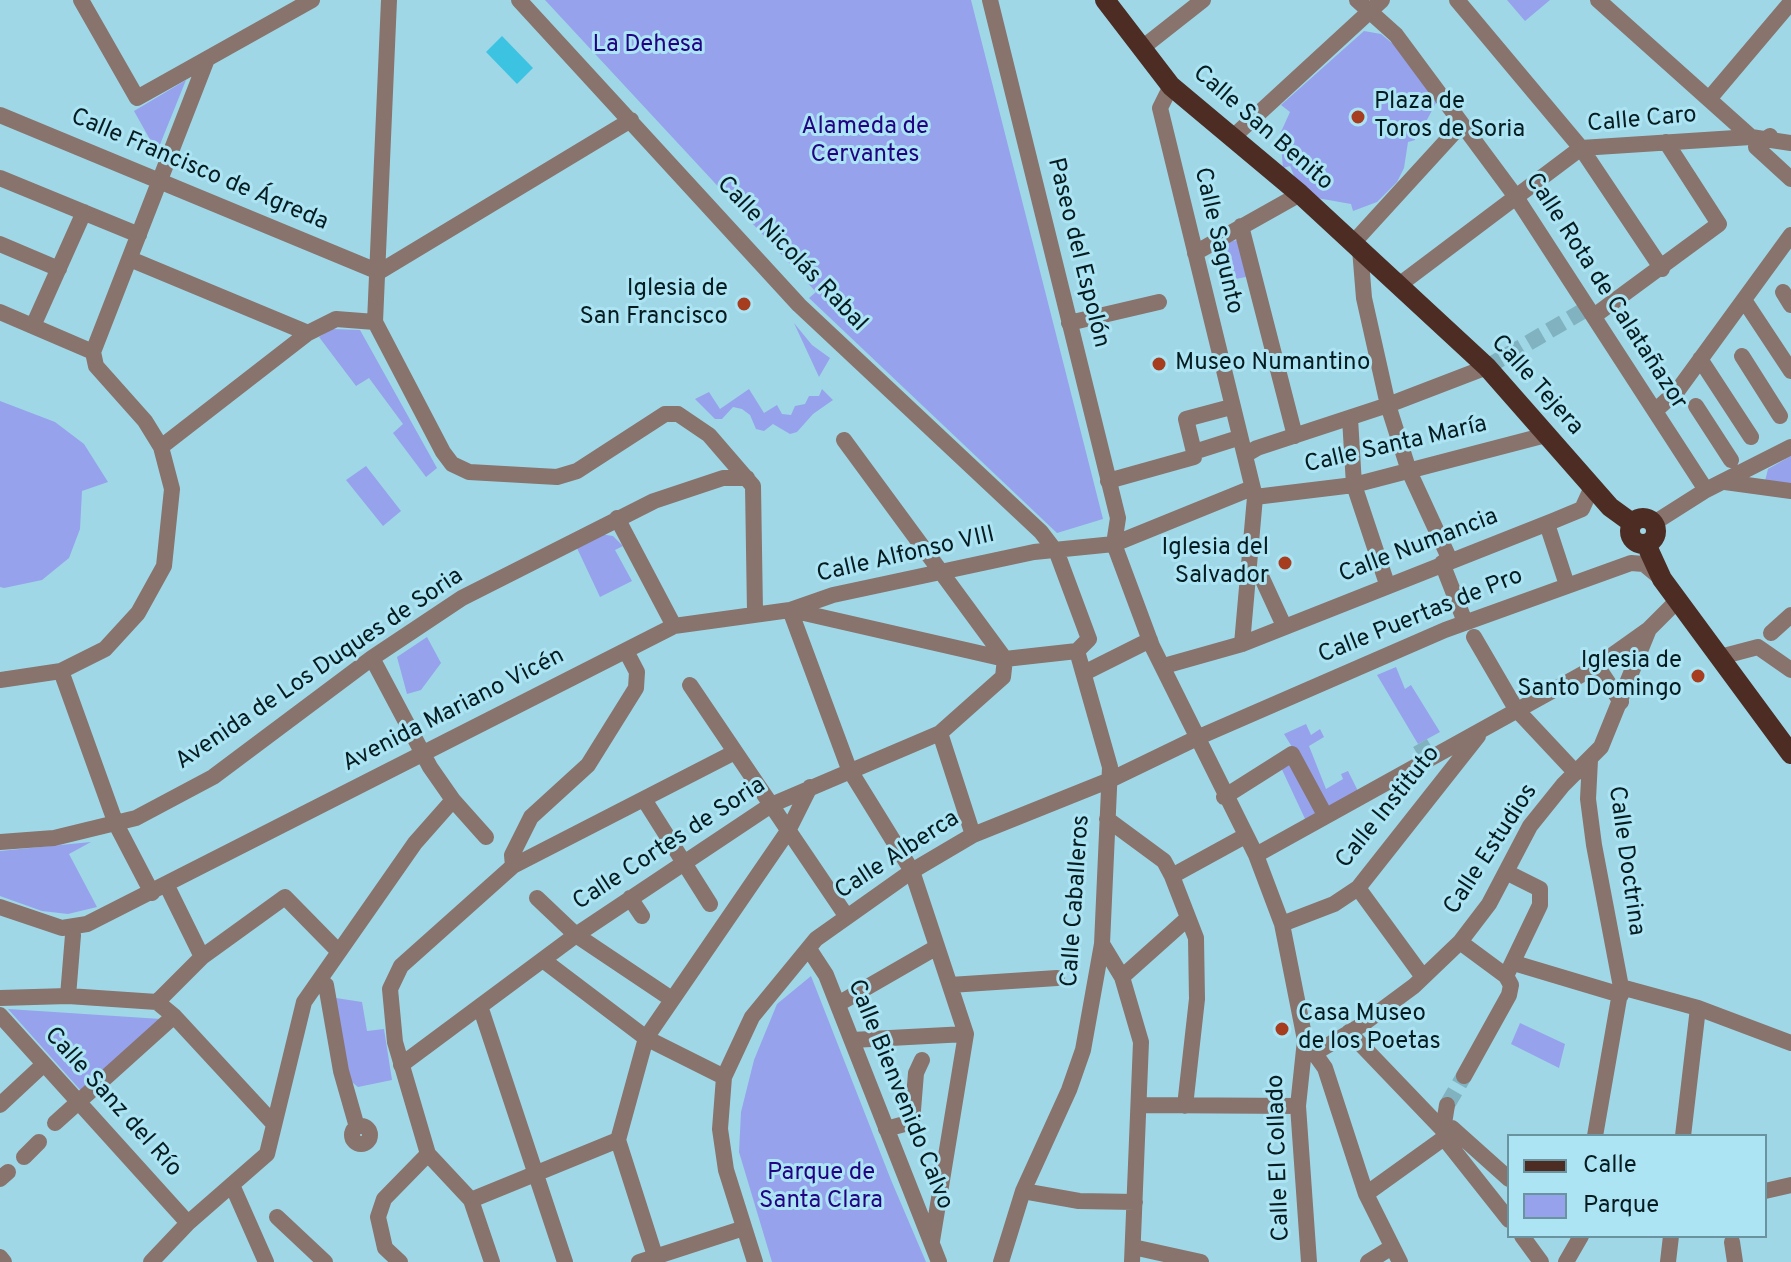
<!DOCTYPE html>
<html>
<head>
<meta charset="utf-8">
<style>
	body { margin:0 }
	#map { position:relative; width:1791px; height:1262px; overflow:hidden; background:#9fd7e6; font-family:Overpass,sans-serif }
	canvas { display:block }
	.legend { position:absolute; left:1507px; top:1134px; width:260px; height:104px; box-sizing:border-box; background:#ace4f3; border:2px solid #69949f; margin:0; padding:10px 14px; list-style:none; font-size:24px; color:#051c21 }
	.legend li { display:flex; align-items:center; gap:16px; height:40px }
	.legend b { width:40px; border:2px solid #69949f }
</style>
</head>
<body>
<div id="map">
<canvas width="1791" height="1262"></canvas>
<ul class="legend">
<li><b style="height:10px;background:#4d2c23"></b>Calle</li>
<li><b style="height:22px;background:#97a2ec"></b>Parque</li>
</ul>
</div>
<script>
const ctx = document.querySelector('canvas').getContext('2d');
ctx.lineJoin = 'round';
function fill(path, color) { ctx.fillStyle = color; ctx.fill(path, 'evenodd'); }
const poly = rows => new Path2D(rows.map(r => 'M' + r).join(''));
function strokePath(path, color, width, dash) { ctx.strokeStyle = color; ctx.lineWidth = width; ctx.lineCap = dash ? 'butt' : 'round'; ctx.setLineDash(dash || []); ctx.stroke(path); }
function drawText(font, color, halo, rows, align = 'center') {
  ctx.font = font + ' Overpass,sans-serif'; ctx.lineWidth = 6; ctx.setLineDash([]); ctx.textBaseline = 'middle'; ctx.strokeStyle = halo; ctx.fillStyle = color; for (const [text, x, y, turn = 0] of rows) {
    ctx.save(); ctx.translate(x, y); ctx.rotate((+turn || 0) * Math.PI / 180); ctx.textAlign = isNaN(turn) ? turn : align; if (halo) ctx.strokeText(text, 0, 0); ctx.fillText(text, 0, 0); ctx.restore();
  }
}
const green = poly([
	[545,0,971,0,1103,519,1057,533,809,298,816,292],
	[1507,0,1550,0,1525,21],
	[1364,31,1381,34,1398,48,1437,101,1421,131,1415,132,1415,140,1408,142,1404,168,1397,182,1377,202,1353,211,1351,204,1317,198,1295,178,1290,166,1283,168,1280,134,1290,112,1281,105],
	[186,80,157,152,134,111],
	[1242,239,1251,276,1220,282,1215,245],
	[794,323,812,345,830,358,819,377],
	[332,329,360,330,437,468,426,477,393,433,403,424,369,378,356,386,319,337],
	[749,389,764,413,777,405,782,414,791,415,795,406,805,404,809,396,819,396,822,389,833,400,813,414,797,432,790,434,773,424,764,431,756,429,750,415,742,409,733,407,722,419,715,419,695,399,709,392,720,409],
	[0,401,55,422,84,444,108,482,82,491,80,529,69,558,42,580,4,588,0,587],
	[1791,456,1791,486,1765,481,1768,469],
	[366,466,401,511,383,526,346,480],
	[600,534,613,536,623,546,615,550,632,581,600,597,576,546],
	[427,637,441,663,421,690,407,694,397,657],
	[1396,667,1405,689,1411,685,1440,732,1418,744,1377,675],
	[1306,724,1311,735,1320,729,1324,737,1309,746,1326,789,1343,779,1341,774,1348,771,1358,791,1306,821,1277,759,1292,747,1284,734],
	[91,842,69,854,97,907,68,914,42,911,0,896,0,851],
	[811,976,891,1180,926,1262,772,1262,739,1152,741,1112,754,1060,777,1004],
	[336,998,362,1002,367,1031,384,1029,392,1080,358,1087,348,1079],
	[8,1009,161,1019,83,1093],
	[1520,1023,1565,1044,1559,1068,1511,1044]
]);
const water = poly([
	[502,36,533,68,517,84,486,52]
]);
const minorTunnel = poly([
	[1487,367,1588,308],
	[1420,743,1426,753],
	[1447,1105,1464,1076]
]);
const minor = poly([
	[81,0,137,98,312,0],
	[389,0,375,322,443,452,452,464,469,472,557,477,577,471,665,414,678,414,709,435,753,486,755,612],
	[519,0,799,305,1041,532,1057,553,1089,639,1077,651],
	[990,0,1118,518,1114,544,1152,646,1256,855,1282,924,1305,1040,1298,1106,1309,1262],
	[1357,0,1396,35,1516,197,1706,490],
	[1457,0,1581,148,1662,269],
	[1598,0,1751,137],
	[1142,48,1203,0],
	[1171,86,1160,108,1255,497,1242,644],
	[1709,99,1791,2],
	[0,115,379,272],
	[1770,136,1756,147,1791,179],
	[1233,137,1382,0],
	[0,178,139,235],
	[1241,226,1295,436],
	[1353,243,1460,126],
	[0,244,59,269],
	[1360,249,1364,298,1388,405,1409,471,1450,560],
	[1195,253,1300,194],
	[130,259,308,333],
	[379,272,631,120],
	[1399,285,1581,148,1751,137,1791,143],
	[1783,292,1791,305],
	[1744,300,1791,371],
	[0,312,93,352],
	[1594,316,1719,224,1666,142],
	[1069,323,1159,302],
	[33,326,84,212],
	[1742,356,1780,416],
	[1700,359,1751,437],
	[1696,406,1731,460],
	[1231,407,1186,419,1194,452,1238,438],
	[1655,411,1678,390,1791,235],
	[1350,418,1354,485,1387,584],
	[844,440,1005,659],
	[161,447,308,333,336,319,375,322],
	[1245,455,1257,448,1388,405,1487,367],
	[1108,481,1194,457,1194,452],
	[1725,482,1791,491],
	[1255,497,1354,485,1546,435],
	[617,518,674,626],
	[1654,523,1706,490,1791,447],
	[1547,524,1567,585],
	[1442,563,1465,622],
	[1261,576,1284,626],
	[790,610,849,769,912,871,966,1034,932,1241],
	[791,610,1005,659,1077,651],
	[1771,633,1791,615],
	[1474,637,1516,709,1576,773],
	[1720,657,1758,647,1791,670],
	[1164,666,1242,644,1553,521,1582,509,1592,487],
	[1597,666,1621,702],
	[61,671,116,824,152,893],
	[1084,673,1150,640],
	[0,680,61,671,105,649,138,613,164,566,172,489,161,447,145,421,96,366,93,352,207,59],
	[690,685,847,917],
	[940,733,973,835],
	[1590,760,1588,799,1594,845,1621,987,1595,1136],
	[1224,797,1292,754,1325,815],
	[453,800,486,837],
	[645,801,710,904],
	[1107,819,1164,861,1172,876],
	[0,842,54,838,136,818,213,777,372,658,462,598,654,501,723,478,747,478],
	[1256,855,1597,666,1649,629,1677,601],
	[513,866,735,752],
	[167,886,202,957],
	[1358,888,1423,977],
	[537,898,576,935,670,998],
	[630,898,642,916],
	[0,907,62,928,87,924,674,626,790,610,833,595,1034,552,1114,544,1252,488],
	[1282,924,1334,904,1358,888,1478,736],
	[1460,942,1506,976,1540,905,1540,889,1508,873],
	[1102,944,1122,977,1141,1042,1132,1262],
	[809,949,826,975,939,1262],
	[543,960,646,1038,724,1077],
	[1514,963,1621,995],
	[1122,977,1188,918],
	[326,985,341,1071,357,1127],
	[950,985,1057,978],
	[1621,987,1698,1008,1791,1043],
	[68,996,73,935],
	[0,998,68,996,157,1002,174,1016,273,1123],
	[157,1002,202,957,285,897,339,952],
	[838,1004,937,947],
	[481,1009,565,1262],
	[0,1015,188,1223],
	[1349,1032,1443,1130,1444,1138,1509,1220],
	[852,1040,966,1034],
	[1310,1047,1325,1068,1366,1194,1400,1262],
	[1315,1053,1360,1026,1414,986,1460,942,1489,904,1530,826,1563,785,1601,747,1649,629],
	[401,1065,576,935,771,805,940,733,1003,677,1005,659],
	[1464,1076,1509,995,1511,985,1506,976],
	[0,1105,44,1064],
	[1141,1105,1298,1106],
	[1185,1106,1197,999,1196,938,1172,876,1245,836],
	[55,1123,174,1016],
	'352 1135a9 9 0 1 1 18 0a9 9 0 1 1-18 0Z',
	[886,1129,912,1122,916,1073,922,1060],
	[1443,1130,1452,1128,1509,1179],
	[1443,1130,1447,1105],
	[1683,1136,1698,1008],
	[618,1140,646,1038,788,831,810,787],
	[618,1140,657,1262],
	[24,1157,39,1142],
	[0,1179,8,1172],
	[232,1185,266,1262],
	[1023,1191,1079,1201,1135,1202],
	[1765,1191,1791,1185],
	[1366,1194,1444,1138],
	[471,1200,618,1140],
	[277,1217,325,1262],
	[1522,1236,1541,1262],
	[1732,1242,1735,1262],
	[1133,1247,1201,1262],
	[0,1257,4,1262],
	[151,1262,188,1223,267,1154,304,1002,415,843,453,800,430,767,372,658],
	[400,1262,385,1248,378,1217,384,1199,428,1154],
	[492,1262,471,1200,428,1154,395,1042,390,989,401,966,513,866,512,855,531,817,588,765,636,688,637,672,626,651],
	[639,1262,744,1228],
	[755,1262,726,1170,720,1129,724,1077,752,1017,816,939,912,871,973,835,1110,780,1199,737,1445,630,1631,563,1644,564,1662,579],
	[1001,1262,1023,1191,1069,1090,1083,1050,1102,944,1110,767,1077,651],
	[1368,1262,1392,1247],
	[1566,1262,1581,1236],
	[1668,1262,1671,1236]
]);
const major = poly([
	[1105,0,1171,86,1300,194,1487,367,1610,507,1632,523],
	'1630 531a13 13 0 1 1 26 0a13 13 0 1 1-26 0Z',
	[1646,544,1662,579,1791,754]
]);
const markers = [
	[1358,117,8,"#a53d1e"],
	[744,304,8,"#a53d1e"],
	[1159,364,8,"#a53d1e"],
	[1285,563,8,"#a53d1e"],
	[1698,676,8,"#a53d1e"],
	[1282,1029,8,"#a53d1e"]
];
const parkNames = [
	["La Dehesa",648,46],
	["Alameda de",865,128],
	["Cervantes",865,156],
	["Parque de",821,1174],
	["Santa Clara",821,1202]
];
const poiNames = [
	["Plaza de",1374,103],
	["Toros de Soria",1374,131],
	["Iglesia de",728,290,"right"],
	["San Francisco",728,318,"right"],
	["Museo Numantino",1175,364],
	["Iglesia del",1269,549,"right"],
	["Salvador",1269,577,"right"],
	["Iglesia de",1682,662,"right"],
	["Santo Domingo",1682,690,"right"],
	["Casa Museo",1298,1015],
	["de los Poetas",1298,1043]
];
const streetNames = [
	["Calle Caro",1642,121,-5],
	["Calle San Benito",1262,129,41],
	["Calle Francisco de Ágreda",199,171,23],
	["Calle Sagunto",1217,241,77],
	["Paseo del Espolón",1077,253,76],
	["Calle Nicolás Rabal",791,255,46],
	["Calle Rota de Calatañazor",1605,292,57],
	["Calle Tejera",1536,386,48],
	["Calle Santa María",1396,446,-13],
	["Calle Numancia",1419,547,-21],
	["Calle Alfonso VIII",906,556,-13],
	["Calle Puertas de Pro",1421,617,-22],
	["Avenida de Los Duques de Soria",320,670,-34],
	["Avenida Mariano Vicén",454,711,-27],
	["Calle Instituto",1389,808,-51],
	["Calle Cortes de Soria",670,845,-33],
	["Calle Estudios",1492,850,-57],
	["Calle Alberca",898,856,-33],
	["Calle Doctrina",1625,861,82],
	["Calle Caballeros",1077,901,-86],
	["Calle Bienvenido Calvo",899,1095,68],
	["Calle Sanz del Río",112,1103,48],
	["Calle El Collado",1280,1158,-92]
];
fill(green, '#97a2ec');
fill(water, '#3dc3e2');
strokePath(minorTunnel, '#80b2bf', 16, [16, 8]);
strokePath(minor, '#88736d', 16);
strokePath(major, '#4d2c23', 20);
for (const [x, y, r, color] of markers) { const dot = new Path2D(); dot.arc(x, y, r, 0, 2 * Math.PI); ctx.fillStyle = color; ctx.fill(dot); strokePath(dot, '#ace4f3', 3); }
drawText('24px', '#220383', '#ace4f3', parkNames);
drawText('24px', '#051c21', '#ace4f3', poiNames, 'left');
drawText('24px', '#051c21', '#ace4f3', streetNames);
</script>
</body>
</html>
